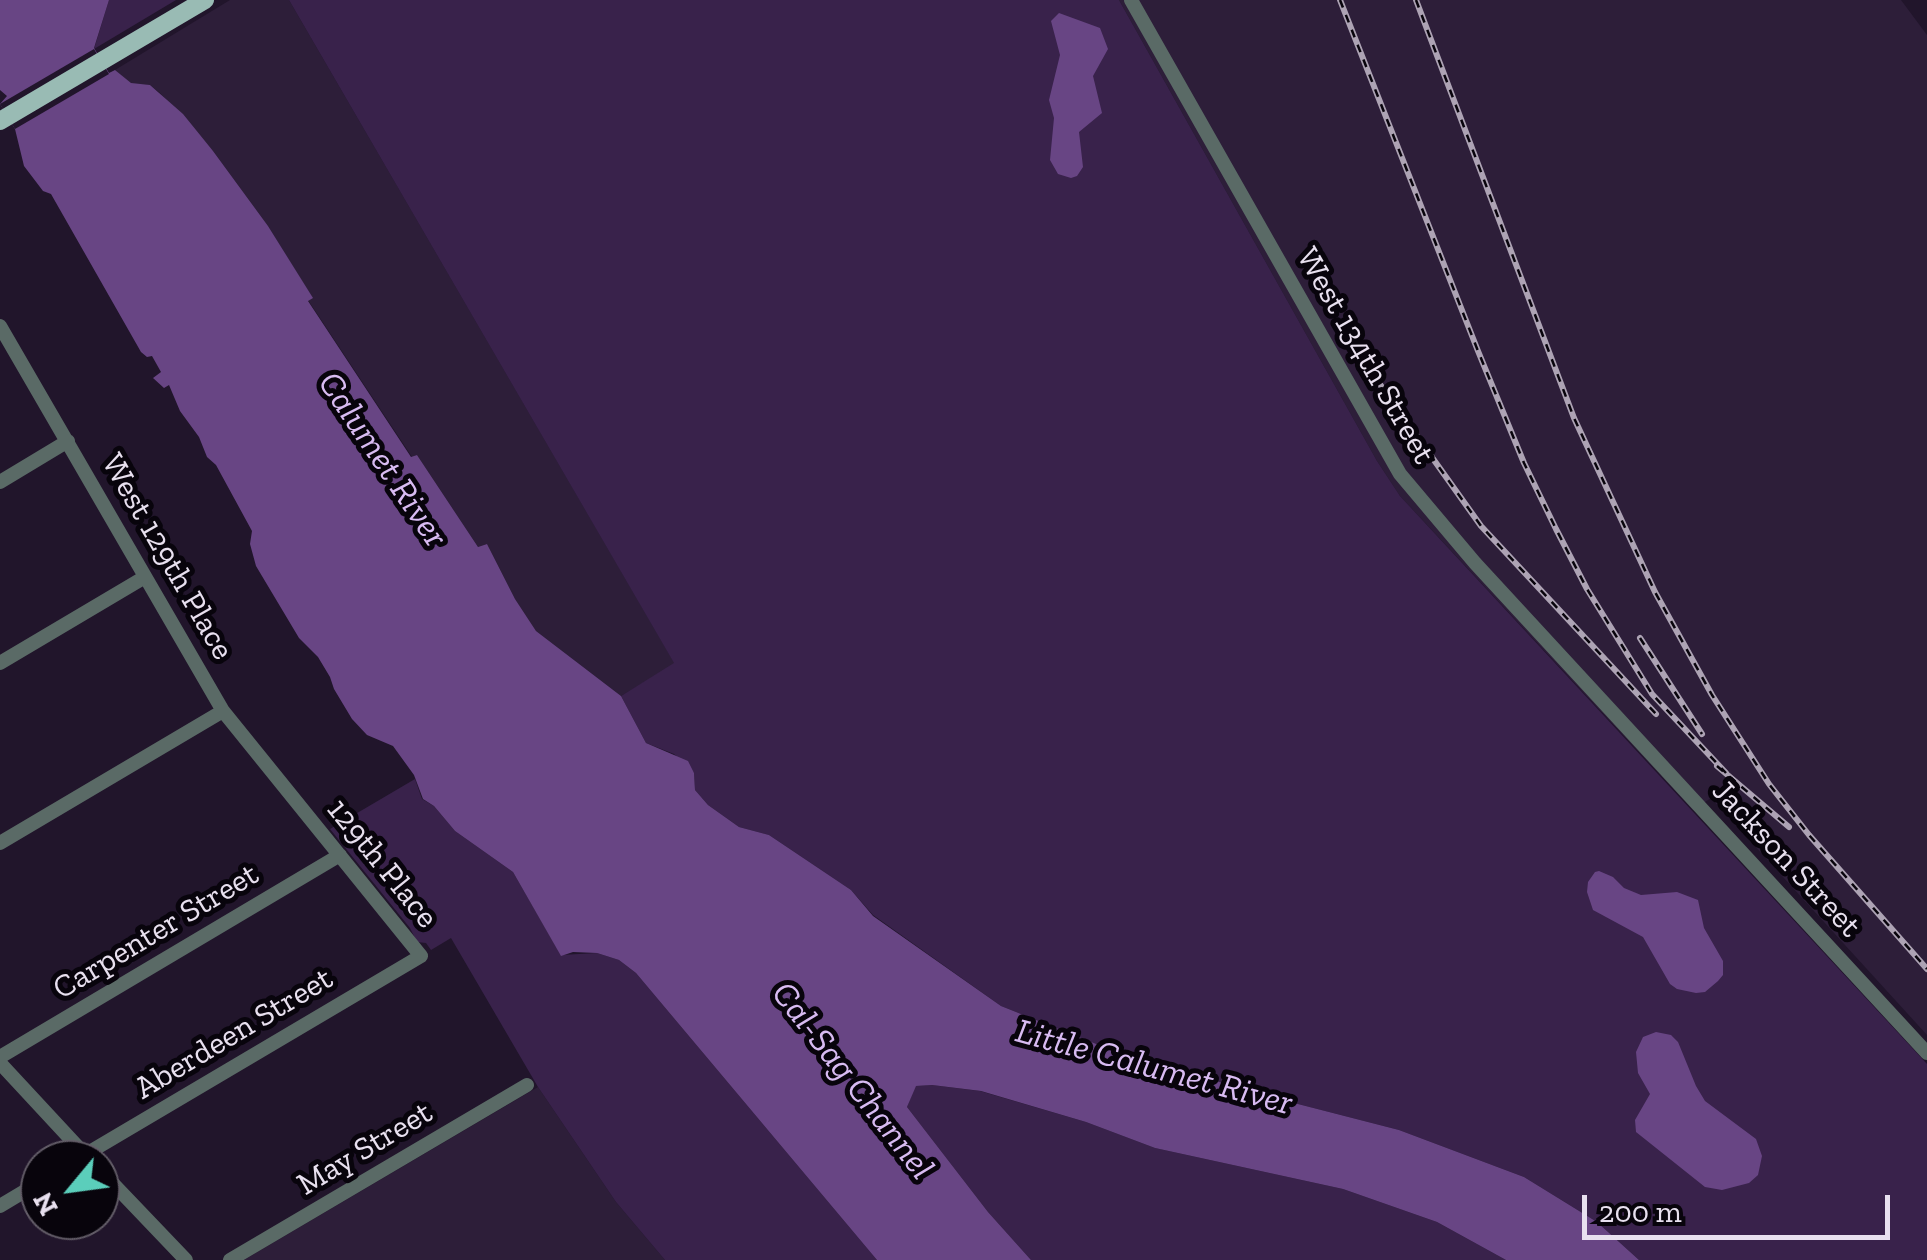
<!DOCTYPE html>
<html>
<head>
<meta charset="utf-8">
<style>
	body { margin:0 }
	#map { position:relative; width:1927px; height:1260px; overflow:hidden; background:#21152b; font-family:"Zilla Slab",serif }
	canvas { display:block }
	.north { position:absolute; left:20px; top:1140px; width:100px; height:100px; box-sizing:border-box; background:#08040c; border:2px solid #625c67; border-radius:50%; rotate:241deg; font-size:28px; font-weight:700; line-height:40px; text-align:center; color:#e8e0ef }
	.north::after { content:''; display:block; margin:auto; width:35px; height:45px; background:#5bcebb; clip-path:polygon(50% 0,100% 100%,50% 72%,0 100%) }
	.scale { position:absolute; left:1582px; top:1195px; width:308px; height:45px; box-sizing:border-box; border:5px solid #e8e0ef; border-top:0; padding-left:12px; font-size:30px; line-height:35px; white-space:nowrap; color:#e8e0ef; -webkit-text-stroke:8px #08040c; paint-order:stroke }
</style>
</head>
<body>
<div id="map">
<canvas width="1927" height="1260"></canvas>
<div class="north">N</div>
<div class="scale">200 m</div>
</div>
<script>
const ctx = document.querySelector('canvas').getContext('2d');
ctx.lineJoin = 'round';
function fill(path, color) { ctx.fillStyle = color; ctx.fill(path, 'evenodd'); }
const poly = rows => new Path2D(rows.map(r => 'M' + r).join(''));
function strokePath(path, color, width, dash) { ctx.strokeStyle = color; ctx.lineWidth = width; ctx.lineCap = dash ? 'butt' : 'round'; ctx.setLineDash(dash || []); ctx.stroke(path); }
function drawText(font, color, halo, rows, align = 'center') {
  ctx.font = font + ' "Zilla Slab",serif'; ctx.lineWidth = 10; ctx.setLineDash([]); ctx.textBaseline = 'middle'; ctx.strokeStyle = halo; ctx.fillStyle = color; for (const [text, x, y, turn = 0] of rows) {
    ctx.save(); ctx.translate(x, y); ctx.rotate((+turn || 0) * Math.PI / 180); ctx.textAlign = isNaN(turn) ? turn : align; if (halo) ctx.strokeText(text, 0, 0); ctx.fillText(text, 0, 0); ctx.restore();
  }
}
const built = poly([
	[230,0,289,0,675,664,621,696,536,631,515,599,487,544,478,547,417,455,412,457,308,300,312,297,268,226,213,151,160,93,150,85,131,84,115,70],
	[1119,0,1901,0,1927,35,1927,1035,1711,798,1693,810,1400,496,1377,461],
	[538,1087,616,1202,665,1260,244,1260]
]);
const green = poly([
	[109,0,176,0,94,49],
	[289,0,1119,0,1377,461,1400,496,1927,1064,1927,1260,1639,1260,1597,1222,1524,1177,1399,1130,1263,1095,1109,1049,1001,1006,873,915,851,890,769,835,739,827,708,805,695,790,694,773,674,754,646,743,621,696,674,663],
	[415,779,422,799,434,806,455,831,513,872,561,955,597,953,619,960,636,973,877,1260,665,1260,616,1202,538,1087,451,938,431,950,426,943,417,942,410,928,330,829],
	[932,1085,980,1091,1086,1122,1155,1148,1343,1189,1437,1222,1506,1260,1031,1260,988,1212,907,1107,915,1086]
]);
const water = poly([
	[0,0,109,0,94,48,109,73,115,70,131,83,150,85,183,114,213,151,268,226,313,298,308,301,411,457,417,455,478,547,487,544,515,599,536,631,621,696,646,743,688,761,694,773,695,790,708,805,739,827,769,835,851,890,873,916,1001,1006,1109,1049,1263,1095,1399,1130,1524,1177,1597,1222,1639,1260,1506,1260,1437,1222,1343,1189,1155,1148,1086,1122,981,1091,932,1085,916,1086,907,1107,988,1212,1031,1260,877,1260,636,973,619,960,597,953,573,952,561,956,513,872,455,831,434,806,423,799,414,775,393,746,367,735,352,719,334,689,330,677,318,657,299,638,256,566,250,544,252,531,216,465,207,457,199,437,180,411,169,385,164,388,153,378,161,372,152,356,147,357,141,352,51,194,43,191,24,166,15,129,0,104,7,96,0,90],
	[1059,13,1100,28,1108,49,1093,76,1102,113,1079,132,1083,167,1077,176,1071,178,1058,174,1050,160,1054,118,1049,100,1060,55,1051,21],
	[1599,871,1613,877,1624,888,1641,895,1677,892,1698,900,1704,928,1723,961,1723,975,1718,981,1705,992,1696,993,1677,989,1670,984,1643,937,1593,910,1587,892,1588,882,1595,872],
	[1656,1032,1671,1035,1678,1042,1696,1086,1705,1101,1756,1139,1762,1156,1758,1175,1749,1183,1722,1190,1705,1187,1636,1132,1635,1120,1650,1094,1638,1073,1636,1052,1643,1037]
]);
const pier = poly([
	[94,49,109,74,15,129,0,104]
]);
const minor = poly([
	[1131,0,1400,474,1475,563,1927,1053],
	[0,326,223,711,421,956,76,1160],
	[0,482,68,441],
	[0,663,145,577],
	[0,843,223,711],
	[0,1057,340,855],
	[0,1063,90,1160],
	[100,1170,186,1260],
	[0,1206,40,1182],
	[230,1260,527,1085]
]);
const major = poly([
	[0,121,205,0]
]);
const rail = poly([
	[1340,0,1478,351,1524,463,1556,529,1587,589,1652,694,1726,773],
	[1416,0,1574,418,1655,592,1712,695,1769,784,1809,835,1927,969],
	[1374,376,1481,526,1656,714],
	[1640,638,1702,734],
	[1717,766,1789,827]
]);
const streetNames = [
	["West 134th Street",1365,356,60],
	["West 129th Place",167,557,60],
	["Jackson Street",1786,859,47],
	["129th Place",382,864,51],
	["Carpenter Street",156,932,-31],
	["Aberdeen Street",234,1034,-31],
	["May Street",365,1149,-31]
];
const waterNames = [
	["Calumet River",382,460,56],
	["Little Calumet River",1154,1068,15],
	["Cal-Sag Channel",852,1081,52]
];
fill(built, '#2d1e39');
fill(green, '#39224b');
fill(water, '#684584');
fill(pier, '#21152b');
strokePath(minor, '#5a6a66', 14);
strokePath(major, '#99bbb4', 18);
strokePath(rail, '#ada3b4', 6);
strokePath(rail, '#08040c', 2.5, [8]);
drawText('32px', '#e8e0ef', '#08040c', streetNames);
drawText('italic 35px', '#d8bbf2', '#08040c', waterNames);
</script>
</body>
</html>
